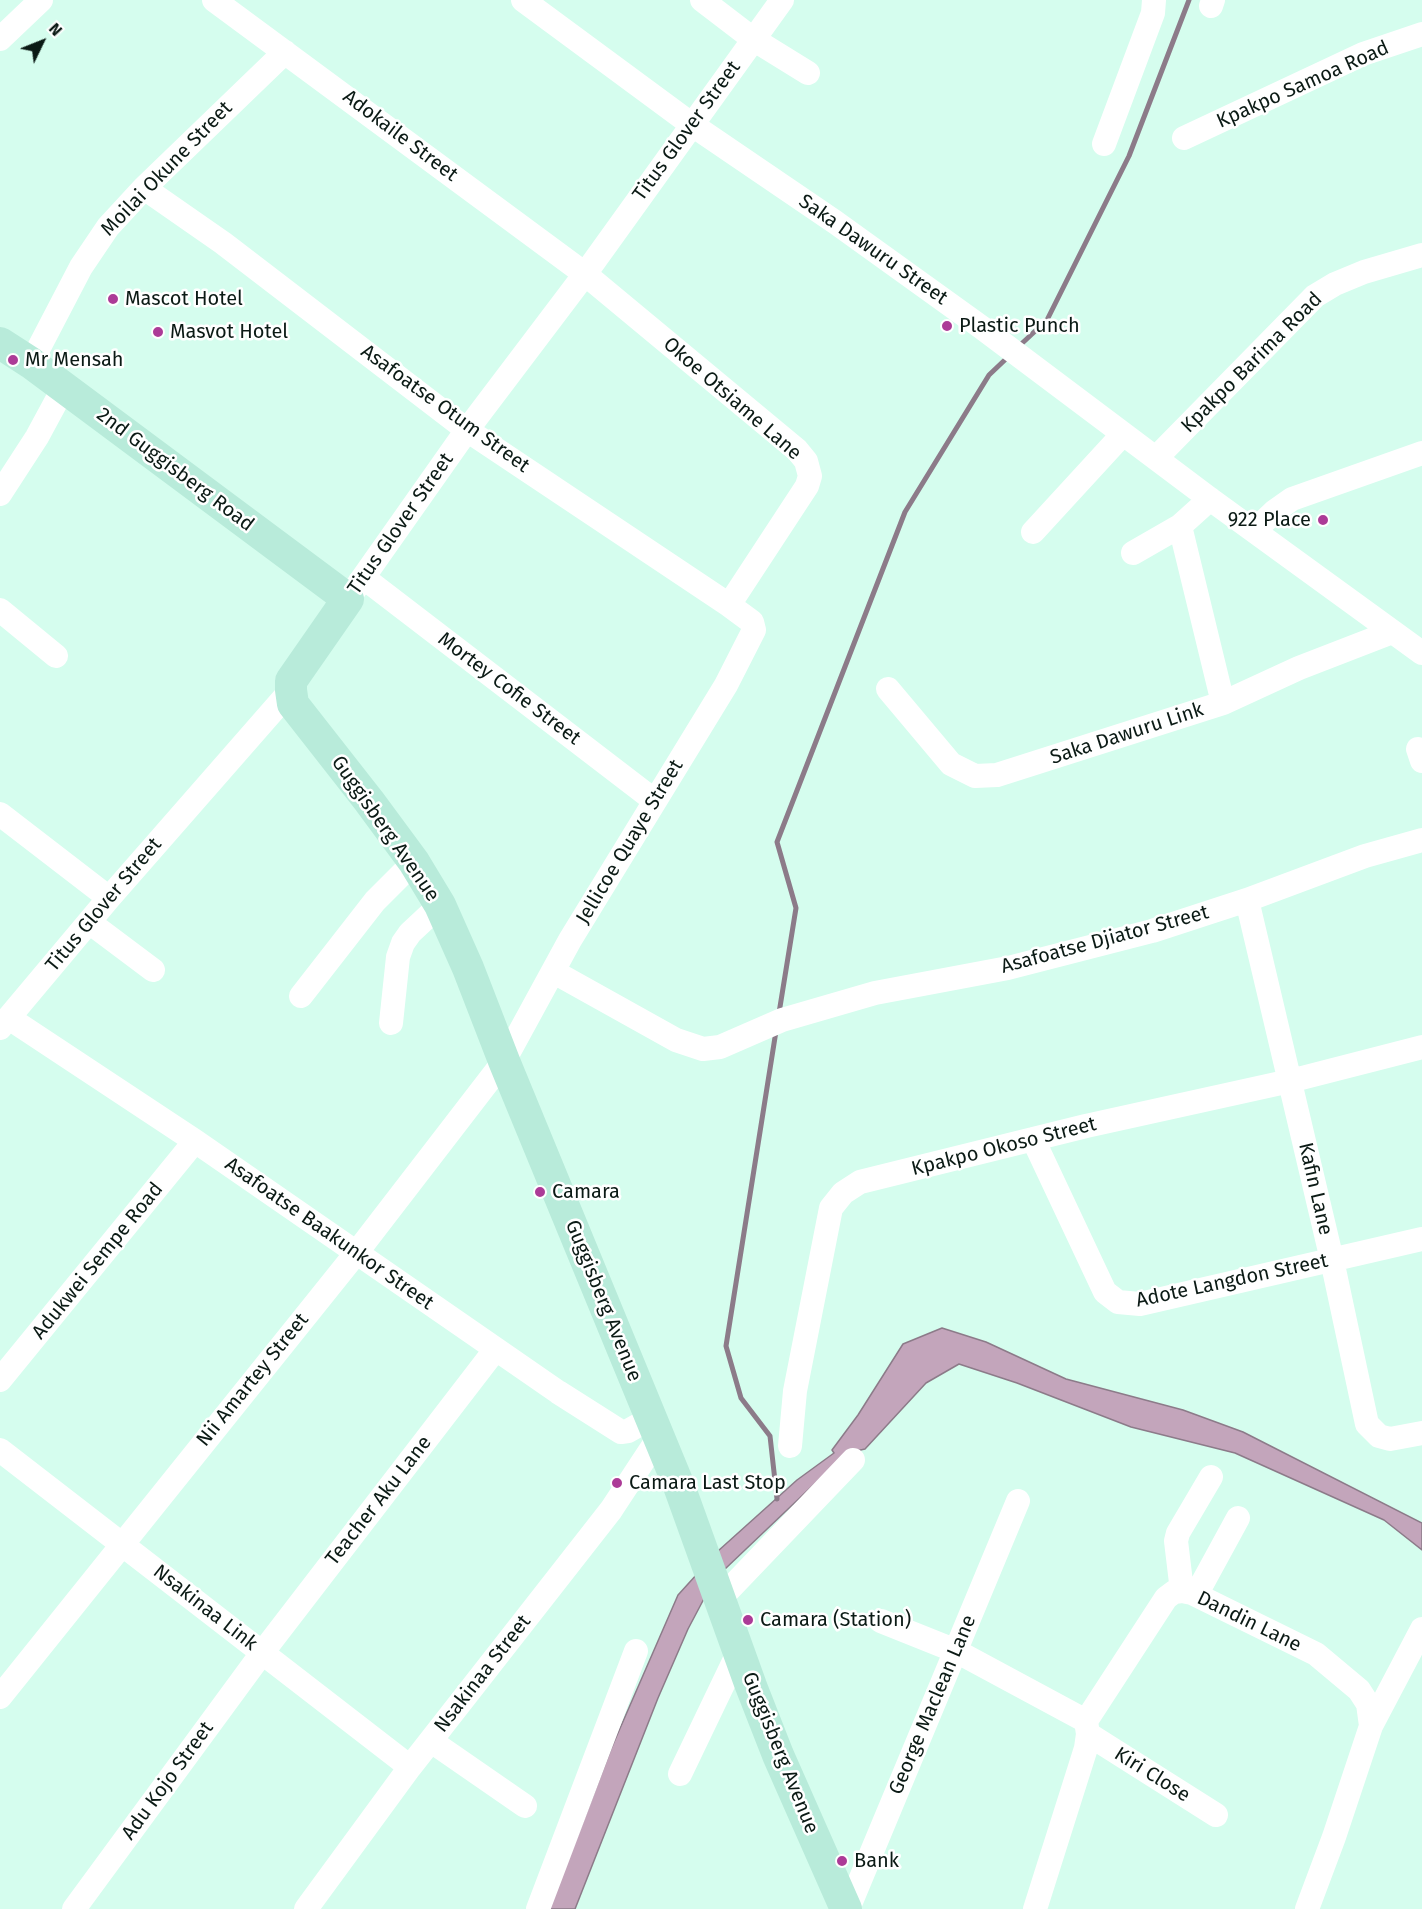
<!DOCTYPE html>
<html>
<head>
<meta charset="utf-8">
<style>
	body { margin:0 }
	#map { position:relative; width:1422px; height:1909px; overflow:hidden; background:#d5fdee; font-family:"Fira Sans",sans-serif }
	canvas { display:block }
	.north { position:absolute; left:12px; top:12px; width:60px; height:60px; -webkit-text-stroke:4px #fff; paint-order:stroke; rotate:47deg; font-size:16px; font-weight:700; line-height:24px; text-align:center; color:#0b1a15 }
	.north::after { content:''; display:block; margin:auto; width:21px; height:27px; background:#0b1a15; clip-path:polygon(50% 0,100% 100%,50% 72%,0 100%) }
</style>
</head>
<body>
<div id="map">
<canvas width="1422" height="1909"></canvas>
<div class="north">N</div>
</div>
<script>
const ctx = document.querySelector('canvas').getContext('2d');
ctx.lineJoin = 'round';
function fill(path, color) { ctx.fillStyle = color; ctx.fill(path, 'evenodd'); }
const poly = rows => new Path2D(rows.map(r => 'M' + r).join(''));
function strokePath(path, color, width, dash) { ctx.strokeStyle = color; ctx.lineWidth = width; ctx.lineCap = dash ? 'butt' : 'round'; ctx.setLineDash(dash || []); ctx.stroke(path); }
function drawText(font, color, halo, rows, align = 'center') {
  ctx.font = font + ' "Fira Sans",sans-serif'; ctx.lineWidth = 5; ctx.setLineDash([]); ctx.textBaseline = 'middle'; ctx.strokeStyle = halo; ctx.fillStyle = color; for (const [text, x, y, turn = 0] of rows) {
    ctx.save(); ctx.translate(x, y); ctx.rotate((+turn || 0) * Math.PI / 180); ctx.textAlign = isNaN(turn) ? turn : align; if (halo) ctx.strokeText(text, 0, 0); ctx.fillText(text, 0, 0); ctx.restore();
  }
}
const water = poly([
	[942,1328,986,1342,1066,1379,1183,1410,1243,1432,1422,1523,1422,1550,1384,1520,1235,1453,1131,1427,1017,1383,959,1364,926,1383,865,1449,847,1453,725,1569,707,1593,688,1629,658,1698,575,1909,549,1909,611,1749,678,1595,718,1551,797,1480,834,1453,832,1450,858,1415,903,1344,942,1328]
]);
const stream = poly([
	[1017,348,1047,320,1129,156,1189,0],
	[779,1013,796,908,777,842,905,512,989,375,1009,356],
	[776,1031,726,1346,741,1398,770,1436,777,1499]
]);
const minor = poly([
	[214,0,585,274,797,450,806,461,810,476,807,486,729,605],
	[523,0,691,124,835,222,981,327,1210,499,1422,653],
	[702,0,753,39,808,73],
	[1211,6,1213,0],
	[0,39,41,0],
	[1184,138,1363,54,1422,34],
	[1104,144,1153,13,1154,0],
	[31,363,81,267,108,227,144,188,285,52],
	[1156,458,1315,296,1335,284,1364,272,1422,255],
	[0,494,37,437,64,387],
	[1210,499,1180,526,1223,703],
	[1254,531,1275,511,1292,499,1422,453],
	[1033,532,1123,434],
	[1133,553,1180,526],
	[364,578,655,801],
	[348,599,467,430,585,274,782,0],
	[0,610,56,656],
	[888,689,951,764,975,776,997,775,1223,703,1299,668,1392,632],
	[1418,749,1422,761],
	[0,814,109,898],
	[1247,900,1332,1260,1367,1424,1379,1436,1390,1439,1422,1433],
	[89,922,153,970],
	[554,972,676,1040,703,1049,720,1047,782,1020,875,993,1008,968,1152,931,1247,900,1365,856,1422,840],
	[301,996,375,901,414,862],
	[9,1018,195,1141,558,1392,621,1432,628,1431,651,1418],
	[391,1023,398,957,403,943,410,933,440,905],
	[0,1028,109,898,291,690],
	[1033,1139,1105,1292,1118,1302,1140,1304,1422,1239],
	[0,1380,195,1141],
	[790,1446,795,1391,831,1208,843,1193,860,1182,1086,1126,1290,1081,1422,1047],
	[0,1450,410,1767],
	[1182,1591,1176,1541,1178,1533,1211,1477],
	[1196,1595,1238,1518],
	[720,1599,853,1460],
	[881,1621,956,1651,1086,1721],
	[0,1697,357,1252,504,1061,570,940,726,685,754,630,752,622,729,605,467,430,223,243,144,188],
	[1371,1726,1422,1629],
	[1088,1734,1216,1815],
	[431,1741,525,1806],
	[680,1774,739,1651],
	[74,1909,262,1653,495,1350],
	[306,1909,410,1767,611,1510,659,1437],
	[538,1909,636,1651],
	[848,1909,1018,1501],
	[1035,1909,1086,1748,1088,1734,1086,1721,1166,1598,1174,1592,1182,1591,1192,1593,1316,1654,1359,1690,1368,1704,1371,1726,1334,1837,1307,1909]
]);
const major = poly([
	[0,343,31,363,348,599,291,681,291,690,293,704,369,801,414,862,440,905,468,968,504,1061,679,1486,751,1686,778,1755,846,1909]
]);
const markers = [
	[113,299,6,"#ac3b97"],
	[947,326,6,"#ac3b97"],
	[158,332,6,"#ac3b97"],
	[13,360,6,"#ac3b97"],
	[1323,520,6,"#ac3b97"],
	[540,1192,6,"#ac3b97"],
	[617,1483,6,"#ac3b97"],
	[748,1620,6,"#ac3b97"],
	[842,1861,6,"#ac3b97"]
];
const streetNames = [
	["Kpakpo Samoa Road",1303,85,-24],
	["Titus Glover Street",687,131,-54],
	["Adokaile Street",400,136,37],
	["Moilai Okune Street",167,169,-46],
	["Saka Dawuru Street",873,250,35],
	["Kpakpo Barima Road",1252,363,-45],
	["Okoe Otsiame Lane",732,399,41],
	["Asafoatse Otum Street",445,409,36],
	["2nd Guggisberg Road",175,470,37],
	["Titus Glover Street",401,524,-55],
	["Mortey Cofie Street",509,689,37],
	["Saka Dawuru Link",1127,734,-18],
	["Guggisberg Avenue",385,829,55],
	["Jellicoe Quaye Street",630,842,-59],
	["Titus Glover Street",104,905,-50],
	["Asafoatse Djiator Street",1105,940,-15],
	["Kpakpo Okoso Street",1004,1147,-14],
	["Kafin Lane",1315,1189,77],
	["Asafoatse Baakunkor Street",329,1234,35],
	["Adukwei Sempe Road",98,1261,-51],
	["Adote Langdon Street",1232,1281,-12],
	["Guggisberg Avenue",603,1301,68],
	["Nii Amartey Street",253,1380,-51],
	["Teacher Aku Lane",379,1501,-52],
	["Nsakinaa Link",205,1608,38],
	["Dandin Lane",1249,1622,26],
	["Nsakinaa Street",483,1674,-52],
	["George Maclean Lane",933,1705,-67],
	["Guggisberg Avenue",780,1753,68],
	["Kiri Close",1152,1775,32],
	["Adu Kojo Street",168,1781,-54]
];
const poiNames = [
	["Mascot Hotel",125,299],
	["Plastic Punch",959,326],
	["Masvot Hotel",170,332],
	["Mr Mensah",25,360],
	["922 Place",1311,520,"right"],
	["Camara",552,1192],
	["Camara Last Stop",629,1483],
	["Camara (Station)",760,1620],
	["Bank",854,1861]
];
fill(water, '#c3a5bb');
strokePath(water, '#8c7b89', 1.5);
strokePath(stream, '#8c7b89', 5);
strokePath(minor, '#fff', 24);
strokePath(major, '#b8ebda', 32);
for (const [x, y, r, color] of markers) { const dot = new Path2D(); dot.arc(x, y, r, 0, 2 * Math.PI); ctx.fillStyle = color; ctx.fill(dot); strokePath(dot, '#fff', 2); }
drawText('20px', '#0b1a15', '#fff', streetNames);
drawText('20px', '#0b1a15', '#fff', poiNames, 'left');
</script>
</body>
</html>
